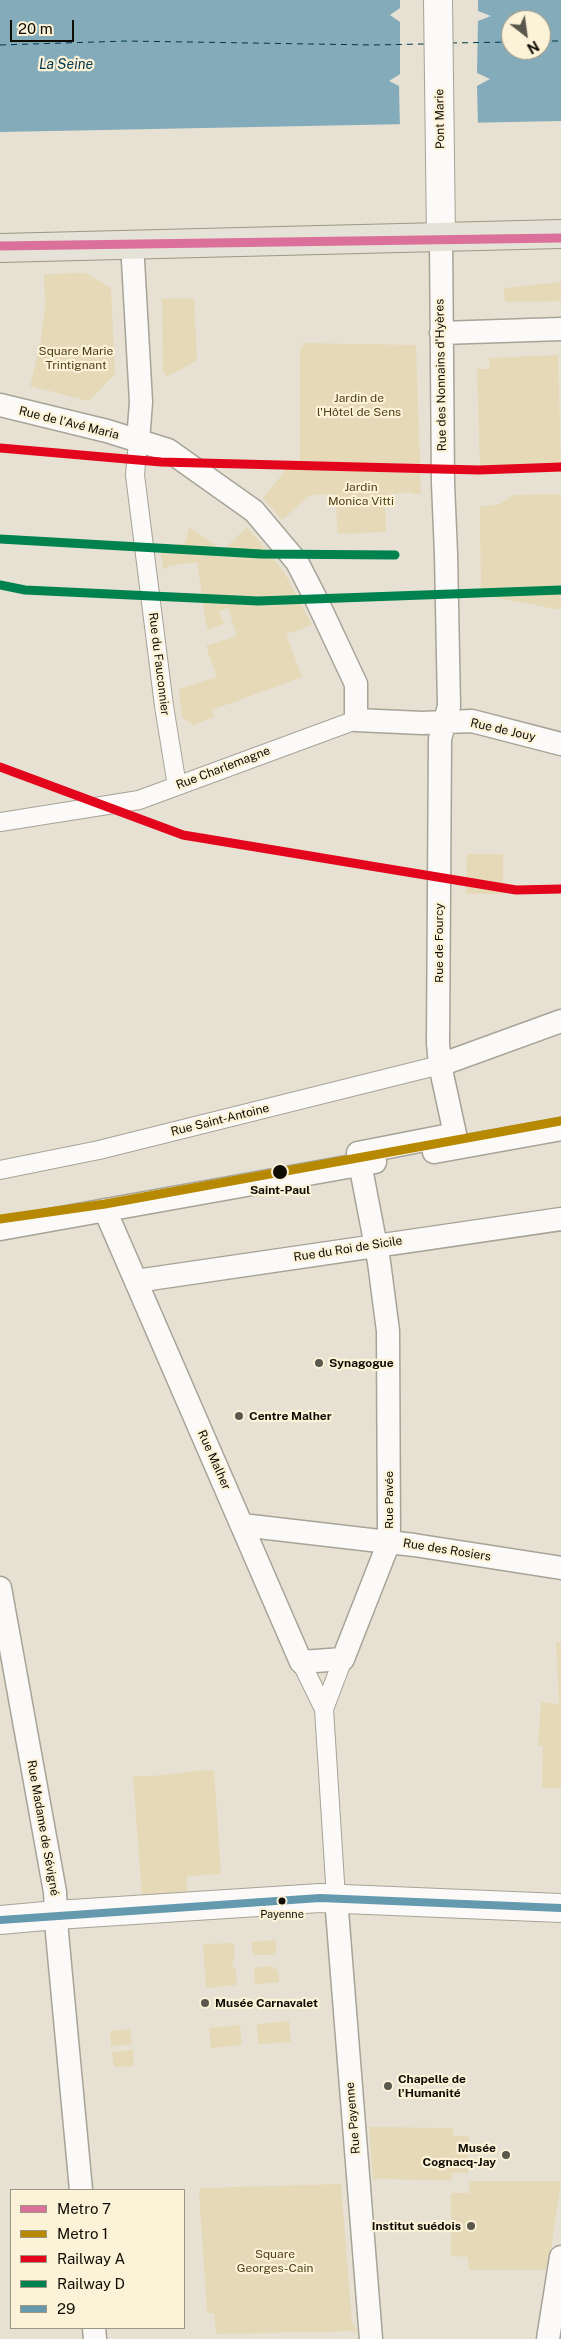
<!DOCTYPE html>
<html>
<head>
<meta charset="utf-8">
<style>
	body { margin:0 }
	#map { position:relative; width:561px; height:2339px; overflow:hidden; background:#e6e1d2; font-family:"Public Sans",sans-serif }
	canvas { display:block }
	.legend { position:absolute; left:10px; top:2189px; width:175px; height:140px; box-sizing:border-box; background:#fbf2d7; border:1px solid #9d9683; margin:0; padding:6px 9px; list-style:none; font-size:15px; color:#0f0c04 }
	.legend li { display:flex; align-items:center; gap:10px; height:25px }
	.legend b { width:25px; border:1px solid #9d9683 }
	.north { position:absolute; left:501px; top:10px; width:50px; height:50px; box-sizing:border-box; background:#fbf2d7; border:1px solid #9d9683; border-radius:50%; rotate:150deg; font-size:14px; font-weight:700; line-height:20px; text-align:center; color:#0f0c04 }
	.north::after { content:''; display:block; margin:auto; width:18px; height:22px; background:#5a574c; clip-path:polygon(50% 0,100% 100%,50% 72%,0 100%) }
	.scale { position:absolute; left:10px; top:20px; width:64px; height:22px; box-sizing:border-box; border:2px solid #0f0c04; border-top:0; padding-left:6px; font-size:15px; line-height:18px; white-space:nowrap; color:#0f0c04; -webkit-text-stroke:4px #fbf2d7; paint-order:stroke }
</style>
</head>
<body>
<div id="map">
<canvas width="561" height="2339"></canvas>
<ul class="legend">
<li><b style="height:6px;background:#db709a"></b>Metro 7</li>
<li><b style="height:6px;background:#b78901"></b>Metro 1</li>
<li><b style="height:6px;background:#e3051c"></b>Railway A</li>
<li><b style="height:6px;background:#00824e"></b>Railway D</li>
<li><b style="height:6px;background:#6599ae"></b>29</li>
</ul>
<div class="north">N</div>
<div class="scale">20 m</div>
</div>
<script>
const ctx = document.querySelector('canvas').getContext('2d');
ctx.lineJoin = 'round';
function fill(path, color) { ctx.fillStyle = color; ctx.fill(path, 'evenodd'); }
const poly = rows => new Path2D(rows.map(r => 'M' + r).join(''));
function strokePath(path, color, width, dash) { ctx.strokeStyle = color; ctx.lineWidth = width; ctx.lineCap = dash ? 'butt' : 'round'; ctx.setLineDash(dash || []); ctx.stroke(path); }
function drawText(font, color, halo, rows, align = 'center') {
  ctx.font = font + ' "Public Sans",sans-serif'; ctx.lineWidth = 4.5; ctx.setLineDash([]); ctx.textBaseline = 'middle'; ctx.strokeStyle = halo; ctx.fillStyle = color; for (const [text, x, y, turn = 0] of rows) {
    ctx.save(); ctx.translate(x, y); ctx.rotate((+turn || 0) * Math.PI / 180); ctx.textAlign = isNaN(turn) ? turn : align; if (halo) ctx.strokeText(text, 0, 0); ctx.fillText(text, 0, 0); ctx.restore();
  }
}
const green = poly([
	[86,273,111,288,115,374,89,401,30,386,40,346,45,305,44,274],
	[561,282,561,301,505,302,504,288],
	[194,298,197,360,171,375,166,376,163,371,162,299],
	[300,343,416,345,421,494,413,494,412,492,385,495,386,532,338,534,335,494,310,495,282,520,263,498,285,471,286,460,300,461,300,349,304,345],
	[558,355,561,466,480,468,477,369,490,369,489,358],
	[561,494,561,610,481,595,480,506,498,505,514,495],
	[189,527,223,550,247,527,284,572,312,625,286,634,302,677,212,710,214,717,193,725,182,717,179,689,217,677,206,646,237,636,228,608,219,611,224,624,207,630,197,562,170,566,164,570,160,553,180,549,179,544,185,543],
	[467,854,503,854,503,894,466,894],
	[556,1641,561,1643,561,1788,542,1788,543,1746,538,1745,541,1702,559,1704],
	[205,1770,214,1770,221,1874,187,1876,187,1893,142,1896,133,1776,152,1776],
	[276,1940,276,1951,272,1955,254,1955,251,1942],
	[234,1943,235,1955,232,1963,236,1972,237,1985,206,1988,203,1944],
	[272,1966,278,1971,279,1982,255,1984,254,1968],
	[289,2021,291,2042,258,2044,257,2024],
	[240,2025,242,2045,211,2048,209,2028],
	[130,2029,132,2044,111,2046,110,2031],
	[133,2050,134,2066,114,2067,112,2052],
	[369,2127,453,2128,453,2136,469,2136,468,2173,452,2173,452,2180,373,2179],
	[469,2181,561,2181,548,2270,469,2270,468,2257,451,2256,451,2193,469,2193],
	[341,2184,352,2323,358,2331,216,2334,214,2313,207,2313,199,2191,201,2188]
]);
const water = poly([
	[0,0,561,0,561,121,0,132],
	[511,20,541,20,541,50,511,50]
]);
const pier = poly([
	[400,0,478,0,478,11,491,16,478,21,477,73,490,79,477,86,478,126,400,128,399,86,389,81,400,74,400,22,390,15,400,8]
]);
const ferry = poly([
	[541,41,561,41],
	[451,43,511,42],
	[0,45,127,41,373,45,424,44]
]);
const pedestrian = poly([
	[138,441,135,475,164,706,177,786],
	[0,822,139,800,356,720],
	[0,1170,99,1150,440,1065],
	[301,1662,324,1709],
	[336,1898,324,1709,343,1659]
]);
const minor = poly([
	[132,243,141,402,138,441],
	[441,333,561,329],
	[0,405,107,431,168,450,254,511,297,562,317,601,356,684,356,720,422,723,472,721,561,744],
	[440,1065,561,1021],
	[434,1152,561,1129],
	[105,1210,301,1662,343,1659,389,1542,388,1331,379,1262,358,1153,455,1134,440,1065,438,1043,440,739,449,706,446,554,443,483,441,238],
	[0,1229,375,1162],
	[136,1281,561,1219],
	[242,1525,414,1545,561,1568],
	[0,1588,55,1892,57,1933,81,2190],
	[336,1898,371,2339],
	[94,2328,95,2339],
	[548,2339,561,2257]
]);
const tertiary = poly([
	[438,0,441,238],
	[0,1920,56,1915,320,1898,561,1908]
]);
const primary = poly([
	[0,248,561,234]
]);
const bus1 = poly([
	[0,1920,320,1898,561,1908]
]);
const rail1 = poly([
	[0,448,161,462,479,470,561,467],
	[0,767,183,835,516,890,561,889]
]);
const rail2 = poly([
	[0,539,261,554,395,555],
	[0,585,25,590,258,601,561,590]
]);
const metro1 = poly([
	[0,246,561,238]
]);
const metro2 = poly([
	[0,1219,105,1204,561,1121]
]);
const markers = [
	[280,1172,8,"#0f0c04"],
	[319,1363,5,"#5a574c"],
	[239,1416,5,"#5a574c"],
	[282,1901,4.5,"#0f0c04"],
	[205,2003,5,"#5a574c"],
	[388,2086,5,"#5a574c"],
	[506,2155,5,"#5a574c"],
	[471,2226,5,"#5a574c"]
];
const busNames = [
	["Payenne",282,1915]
];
const streetNames = [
	["Pont Marie",440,119,-91],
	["Rue des Nonnains d'Hyères",441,375,-91],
	["Rue de l'Avé Maria",69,423,14],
	["Rue du Fauconnier",159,664,83],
	["Rue de Jouy",503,730,13],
	["Rue Charlemagne",223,768,-21],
	["Rue de Fourcy",439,943,-90],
	["Rue Saint-Antoine",220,1120,-14],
	["Rue du Roi de Sicile",348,1249,-9],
	["Rue Malher",214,1460,66],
	["Rue Pavée",389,1500,-90],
	["Rue des Rosiers",447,1550,9],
	["Rue Madame de Sévigné",43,1828,80],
	["Rue Payenne",353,2118,-95]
];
const parkNames = [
	["Square Marie",76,351],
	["Trintignant",76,365],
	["Jardin de",359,398],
	["l'Hôtel de Sens",359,412],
	["Jardin",361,487],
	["Monica Vitti",361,501],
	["Square",275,2254],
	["Georges-Cain",275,2268]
];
const stopNames = [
	["Saint-Paul",280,1190]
];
const poiNames = [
	["Synagogue",329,1363],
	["Centre Malher",249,1416],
	["Musée Carnavalet",215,2003],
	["Chapelle de",398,2079],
	["l'Humanité",398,2093],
	["Musée",496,2148,"right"],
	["Cognacq-Jay",496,2162,"right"],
	["Institut suédois",461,2226,"right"]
];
const waterNames = [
	["La Seine",66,65]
];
fill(green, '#e5d9b8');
fill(water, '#83abba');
fill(pier, '#e6e1d2');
strokePath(ferry, '#00374b', 1, [6, 5]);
strokePath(pedestrian, '#a7a397', 20);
strokePath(minor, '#a7a397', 25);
strokePath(tertiary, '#a7a397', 30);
strokePath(primary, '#9d9783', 30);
strokePath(pedestrian, '#fbfaf8', 18);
strokePath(minor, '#fbfaf8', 22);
strokePath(tertiary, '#fbfaf8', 28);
strokePath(primary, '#e5e2d8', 28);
strokePath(bus1, '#6599ae', 8);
strokePath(rail1, '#e3051c', 9);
strokePath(rail2, '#00824e', 9);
strokePath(metro1, '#db709a', 9);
strokePath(metro2, '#b78901', 9);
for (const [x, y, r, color] of markers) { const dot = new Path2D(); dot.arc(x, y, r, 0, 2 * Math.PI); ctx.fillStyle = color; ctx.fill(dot); strokePath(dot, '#fbf2d7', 2); }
drawText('11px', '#0f0c04', '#fbf2d7', busNames);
drawText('12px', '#0f0c04', '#fbf2d7', streetNames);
drawText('12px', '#4f4116', '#fbf2d7', parkNames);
drawText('bold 12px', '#0f0c04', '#fbf2d7', stopNames);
drawText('bold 12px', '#0f0c04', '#fbf2d7', poiNames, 'left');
drawText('italic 14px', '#00374b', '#fbf2d7', waterNames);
</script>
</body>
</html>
